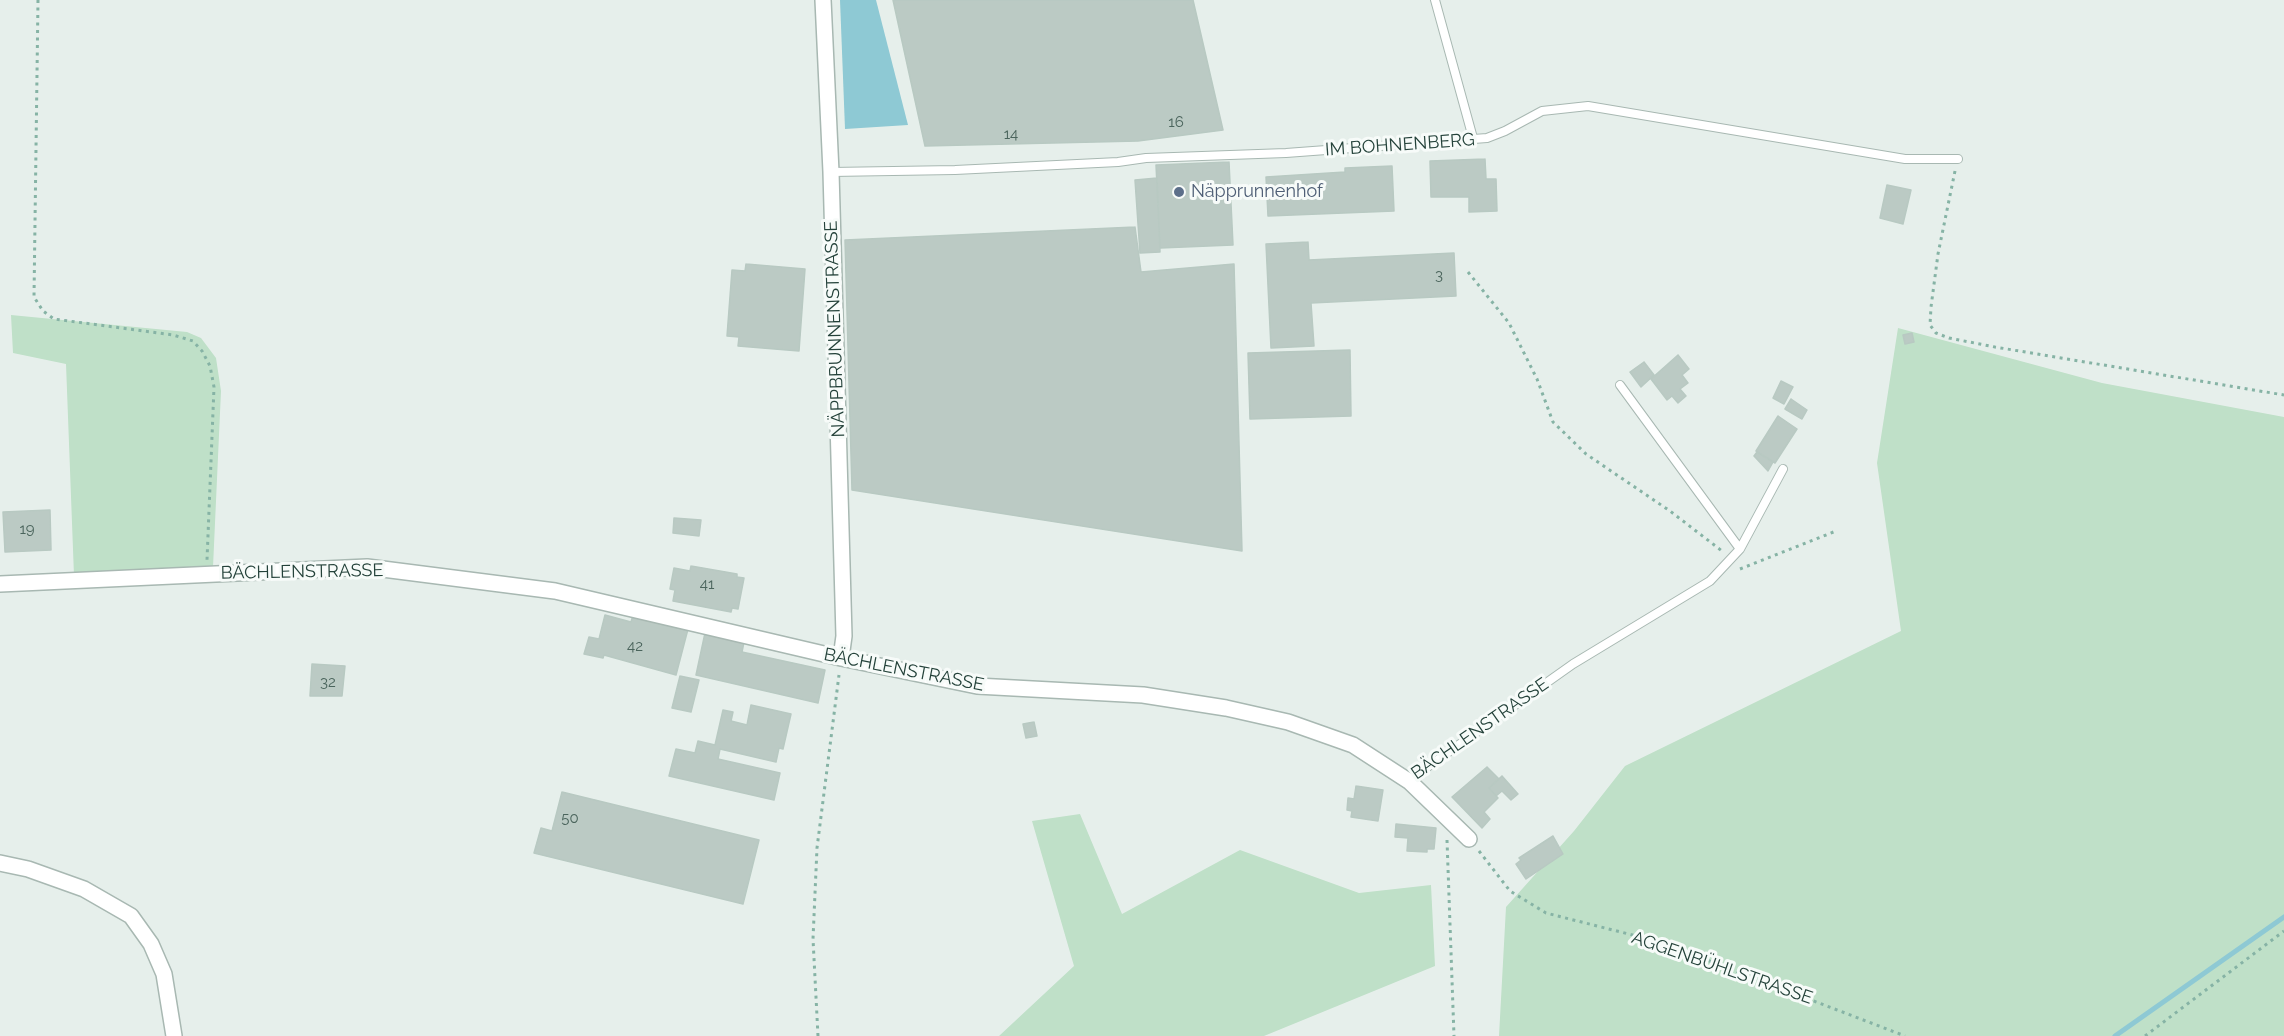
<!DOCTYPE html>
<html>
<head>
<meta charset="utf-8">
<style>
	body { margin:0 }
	canvas { display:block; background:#e6efeb }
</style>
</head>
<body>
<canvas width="2284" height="1036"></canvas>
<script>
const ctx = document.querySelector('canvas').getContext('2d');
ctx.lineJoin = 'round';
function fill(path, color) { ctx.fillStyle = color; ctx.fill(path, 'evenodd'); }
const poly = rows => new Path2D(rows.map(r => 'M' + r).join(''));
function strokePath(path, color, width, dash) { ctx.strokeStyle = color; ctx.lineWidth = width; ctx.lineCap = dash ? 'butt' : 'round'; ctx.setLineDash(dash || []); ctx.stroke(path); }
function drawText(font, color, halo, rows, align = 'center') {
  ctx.font = font + ' Raleway,sans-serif'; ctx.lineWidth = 6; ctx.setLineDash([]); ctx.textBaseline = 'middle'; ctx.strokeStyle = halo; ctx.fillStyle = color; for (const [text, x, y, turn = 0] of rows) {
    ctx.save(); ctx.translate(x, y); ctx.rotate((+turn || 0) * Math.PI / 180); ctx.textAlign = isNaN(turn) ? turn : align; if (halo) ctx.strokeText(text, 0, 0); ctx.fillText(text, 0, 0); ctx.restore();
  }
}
const green = poly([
	[11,315,187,332,201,338,216,358,221,391,213,567,74,576,66,364,13,353],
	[1898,328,2102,383,2284,417,2284,1036,1499,1036,1506,907,1574,831,1625,766,1901,631,1877,463],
	[1080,814,1122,914,1240,850,1359,893,1431,885,1435,966,1264,1036,999,1036,1074,966,1032,821]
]);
const water = poly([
	[840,0,876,0,908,125,845,129]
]);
const stream = poly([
	[2115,1036,2284,917]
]);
const building = poly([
	[893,0,1193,0,1223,130,1138,141,925,146,893,0],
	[1485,159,1486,179,1496,179,1497,211,1469,212,1469,197,1431,197,1430,161,1485,159],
	[1229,162,1233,245,1160,248,1156,165,1229,162],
	[1392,166,1394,211,1268,216,1266,177,1345,172,1345,168,1392,166],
	[1157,178,1160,252,1140,253,1135,180,1157,178],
	[1887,185,1911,190,1903,224,1880,218,1887,185],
	[1135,227,1141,272,1234,264,1242,551,852,490,845,240,1135,227],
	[1308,242,1309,260,1454,253,1456,296,1311,303,1314,346,1271,348,1266,244,1308,242],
	[746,264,805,269,799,351,738,346,739,337,727,336,732,270,745,271,746,264],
	[1912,333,1914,342,1905,344,1903,335,1912,333],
	[1350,350,1351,416,1250,419,1248,353,1350,350],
	[1678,355,1689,369,1682,375,1688,383,1680,389,1686,396,1678,403,1672,396,1667,400,1651,379,1678,355],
	[1644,362,1654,375,1641,387,1630,372,1644,362],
	[1781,381,1793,387,1784,404,1773,398,1781,381],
	[1791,399,1807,410,1802,419,1785,409,1791,399],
	[1778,416,1797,429,1775,463,1756,451,1778,416],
	[1757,452,1773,462,1768,471,1754,456,1757,452],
	[50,510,51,550,5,552,3,512,50,510],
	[674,518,701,520,699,536,673,533,674,518],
	[691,566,737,574,737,577,744,578,738,609,732,608,731,612,673,601,675,590,670,589,674,568,690,571,691,566],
	[605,615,631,622,633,615,688,629,676,675,604,655,603,658,584,654,589,637,599,639,605,615],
	[705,633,744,642,742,652,825,670,818,703,696,675,705,633],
	[312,664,345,666,342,696,310,696,312,664],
	[680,676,699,680,691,712,672,708,680,676],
	[751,705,791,714,783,749,779,748,776,762,720,749,718,759,780,773,774,800,669,776,676,749,695,753,698,741,715,745,723,710,733,712,731,721,747,725,751,705],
	[1034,722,1037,736,1026,738,1023,724,1034,722],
	[1487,767,1499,779,1489,788,1498,798,1484,812,1490,819,1482,828,1452,797,1487,767],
	[1502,776,1518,794,1511,800,1502,791,1496,796,1489,788,1502,776],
	[1356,786,1383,790,1378,821,1351,817,1352,811,1347,810,1348,798,1354,799,1356,786],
	[562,792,759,840,743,904,534,853,541,828,552,831,562,792],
	[1396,824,1436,828,1434,849,1427,849,1427,852,1407,851,1408,838,1395,837,1396,824],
	[1553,836,1563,854,1526,879,1516,864,1521,860,1519,858,1553,836]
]);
const path = poly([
	[38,0,34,297,43,311,54,319,173,335,193,341,202,351,210,366,214,387,207,560],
	[1955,171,1938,254,1931,307,1930,325,1936,333,1949,338,1995,347,2284,395],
	[1468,272,1509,323,1537,379,1553,422,1586,454,1670,511,1722,551],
	[1740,569,1836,531],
	[1447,840,1454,1036],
	[1479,851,1510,891,1546,913,1660,942,1905,1036],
	[818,1036,813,939,817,848,839,675],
	[2145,1036,2284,931]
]);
const lane = poly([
	[1435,0,1473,138],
	[831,172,955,170,1118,162,1146,158,1286,153,1487,138,1505,131,1542,111,1588,106,1905,159,1958,159],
	[1620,385,1740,549],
	[1410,782,1419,773,1573,664,1710,581,1740,549,1783,469]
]);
const street = poly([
	[823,0,831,172,844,636,841,658],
	[0,584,367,567,555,591,841,658,977,686,1143,695,1226,708,1288,722,1353,745,1410,782,1469,839],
	[0,863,28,869,84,889,131,916,151,944,164,974,174,1036]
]);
const markers = [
	[1179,192,6,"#5c6f8a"]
];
const numberNames = [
	["16",1176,122],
	["14",1011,134],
	["3",1439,275],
	["19",27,529],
	["41",707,584],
	["42",635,646],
	["32",328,682],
	["50",570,818]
];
const streetNames = [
	["IM BOHNENBERG",1400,145,-4],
	["NÄPPBRUNNENSTRASSE",835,329,-92],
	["BÄCHLENSTRASSE",302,572,-1],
	["BÄCHLENSTRASSE",904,670,11],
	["BÄCHLENSTRASSE",1480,729,-35],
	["AGGENBÜHLSTRASSE",1722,968,19]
];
const serviceNames = [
	["Näpprunnenhof",1191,192]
];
fill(green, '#bfe0c8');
fill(water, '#8ec9d4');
strokePath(stream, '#8ec9d4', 5);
fill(building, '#bbcac4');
strokePath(building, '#b8c9c2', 1.5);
strokePath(lane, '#a8b8b2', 10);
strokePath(street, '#a8b8b2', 18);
strokePath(path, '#86b3a5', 3, [3, 4.5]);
strokePath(lane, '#fff', 8);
strokePath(street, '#fff', 15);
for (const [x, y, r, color] of markers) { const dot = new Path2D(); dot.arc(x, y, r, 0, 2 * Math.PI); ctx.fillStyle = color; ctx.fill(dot); strokePath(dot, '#f7fbf9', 2); }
drawText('15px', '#4a645c', null, numberNames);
drawText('18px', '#24423a', '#f7fbf9', streetNames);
drawText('18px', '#4e5e75', '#f7fbf9', serviceNames, 'left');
</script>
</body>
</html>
